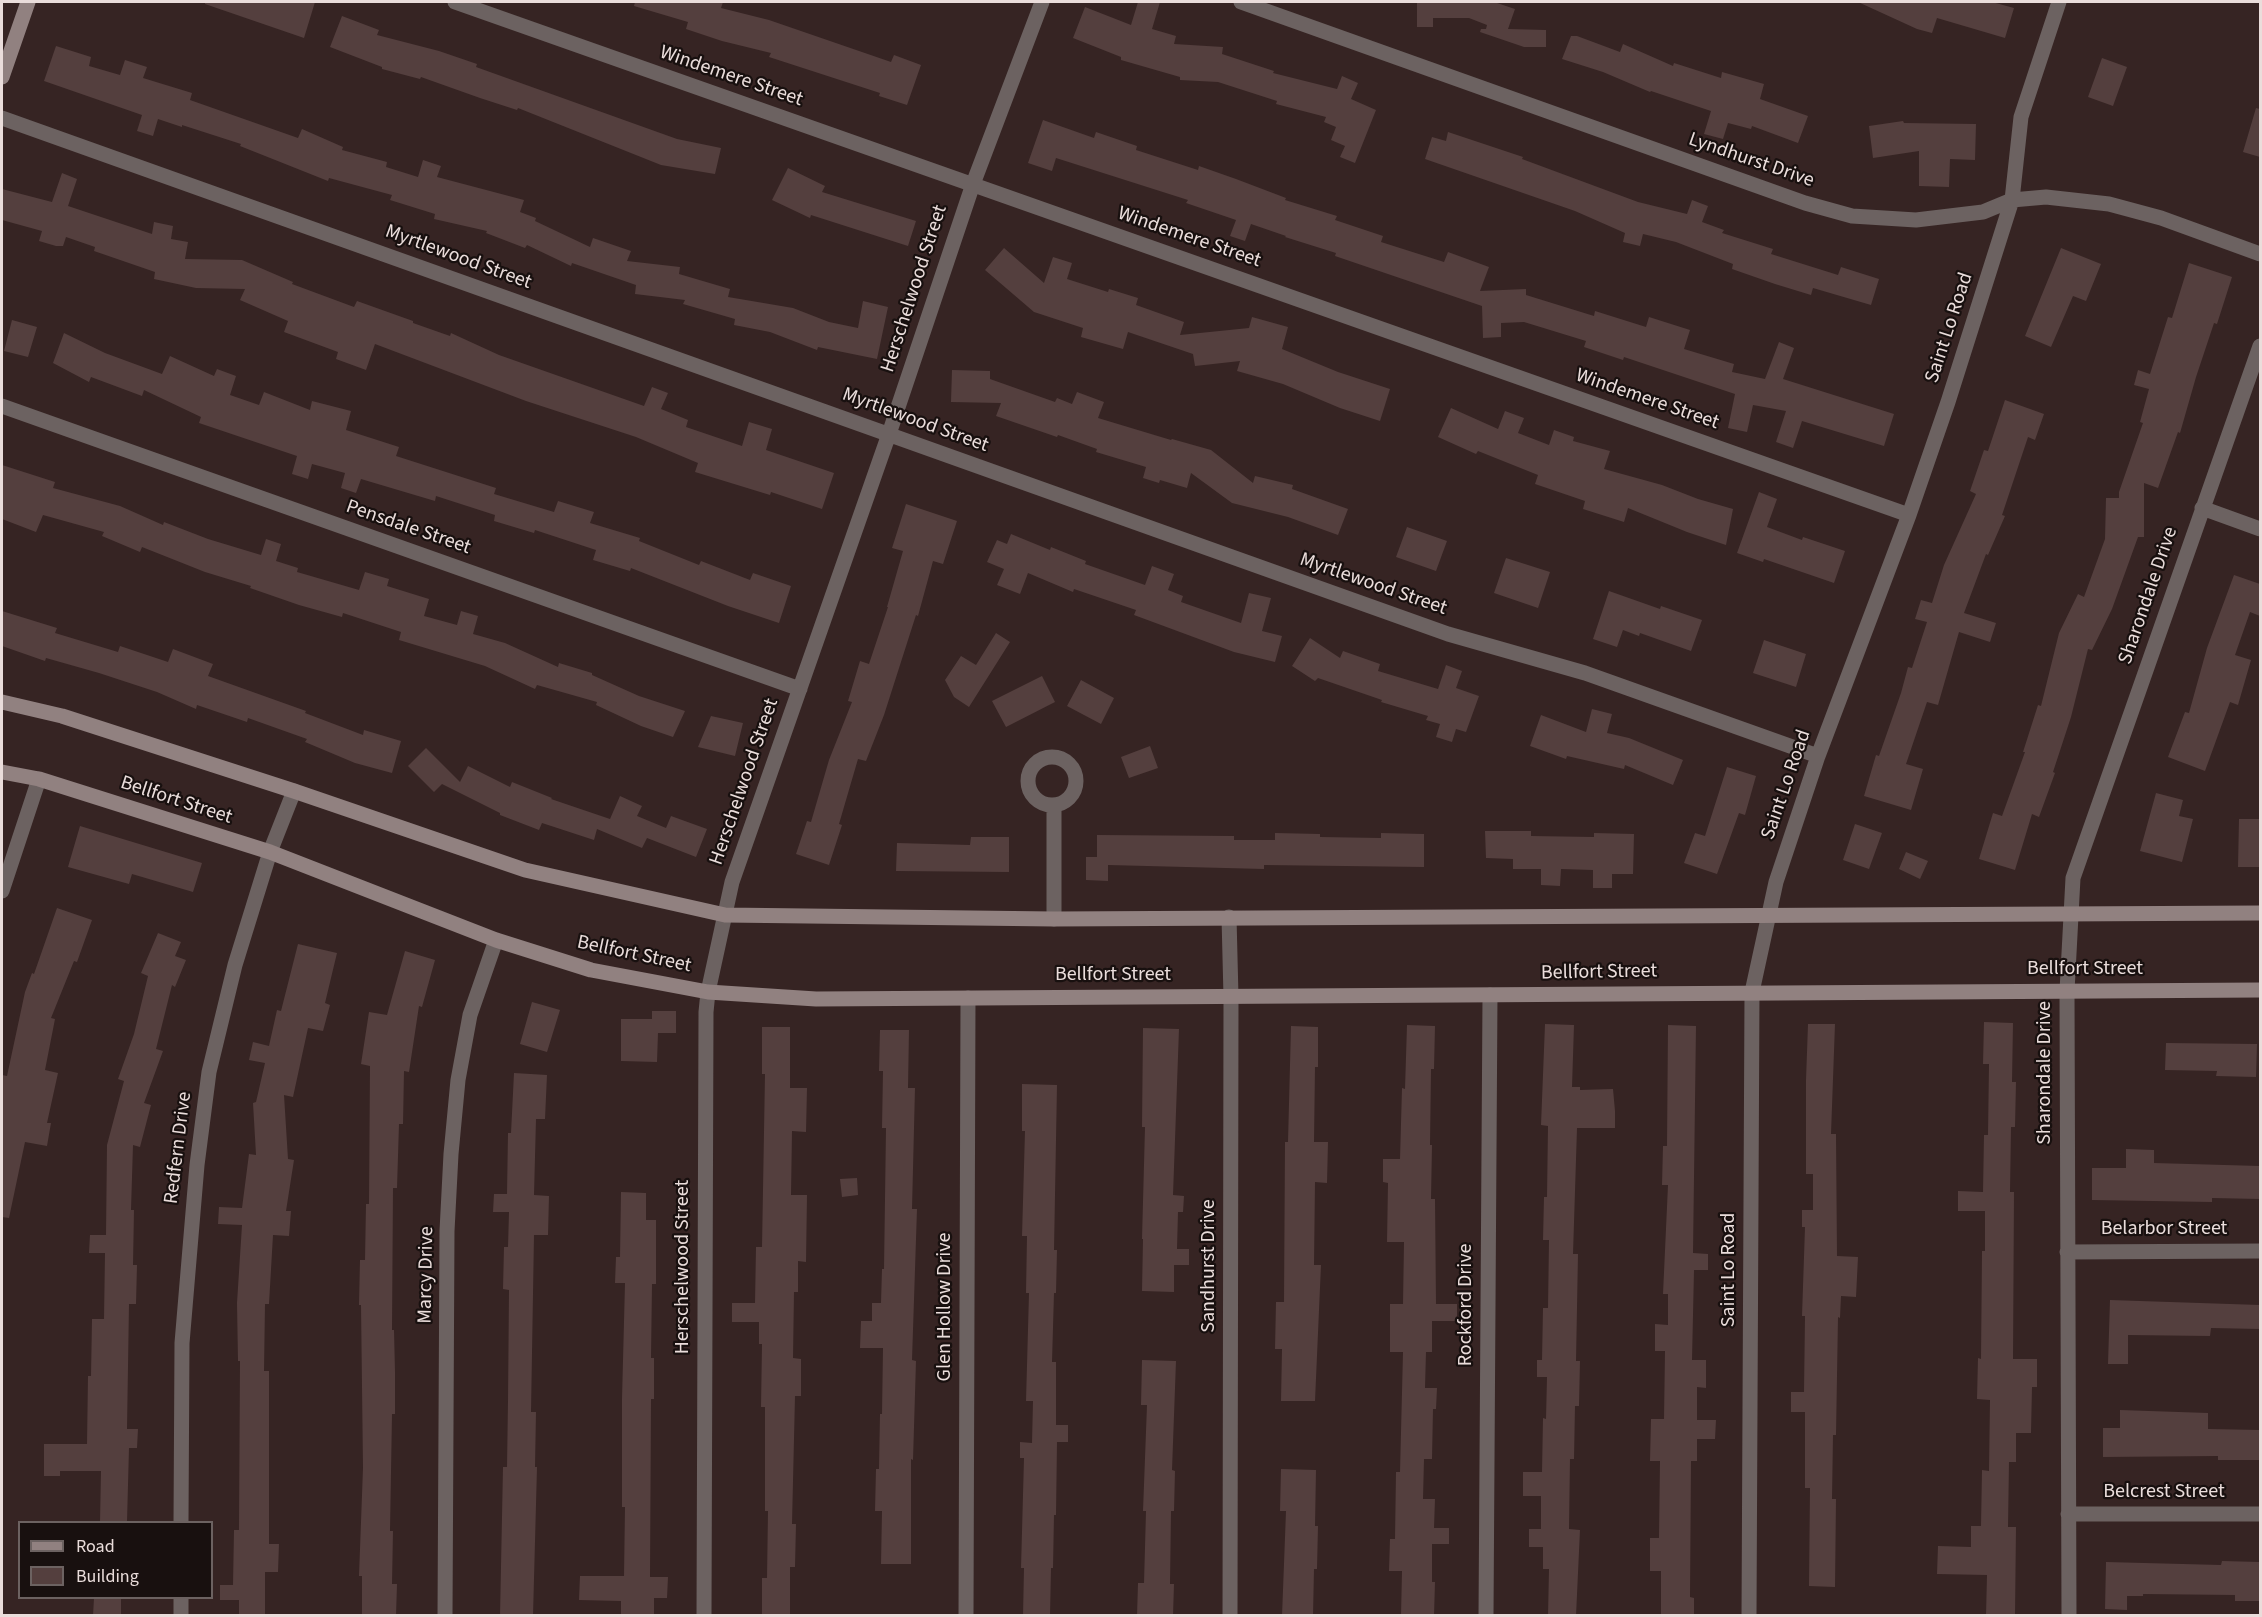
<!DOCTYPE html>
<html>
<head>
<meta charset="utf-8">
<style>
	body { margin:0 }
	#map { position:relative; width:2262px; height:1617px; overflow:hidden; background:#362423; font-family:"Source Sans 3",sans-serif }
	canvas { display:block }
	.frame { position:absolute; inset:0; border:3px solid #eadddb; pointer-events:none }
	.legend { position:absolute; left:18px; top:1521px; width:195px; height:78px; box-sizing:border-box; background:#18100f; border:2px solid #6c6261; margin:0; padding:8px 10px; list-style:none; font-size:18px; color:#eadddb }
	.legend li { display:flex; align-items:center; gap:12px; height:30px }
	.legend b { width:30px; border:2px solid #6c6261 }
</style>
</head>
<body>
<div id="map">
<canvas width="2262" height="1617"></canvas>
<div class="frame"></div>
<ul class="legend">
<li><b style="height:8px;background:#918180"></b>Road</li>
<li><b style="height:16px;background:#543f3e"></b>Building</li>
</ul>
</div>
<script>
const ctx = document.querySelector('canvas').getContext('2d');
ctx.lineJoin = 'round';
function fill(path, color) { ctx.fillStyle = color; ctx.fill(path, 'evenodd'); }
const poly = rows => new Path2D(rows.map(r => 'M' + r).join(''));
function strokePath(path, color, width, dash) { ctx.strokeStyle = color; ctx.lineWidth = width; ctx.lineCap = dash ? 'butt' : 'round'; ctx.setLineDash(dash || []); ctx.stroke(path); }
function drawText(font, color, halo, rows, align = 'center') {
  ctx.font = font + ' "Source Sans 3",sans-serif'; ctx.lineWidth = 4.5; ctx.setLineDash([]); ctx.textBaseline = 'middle'; ctx.strokeStyle = halo; ctx.fillStyle = color; for (const [text, x, y, turn = 0] of rows) {
    ctx.save(); ctx.translate(x, y); ctx.rotate((+turn || 0) * Math.PI / 180); ctx.textAlign = isNaN(turn) ? turn : align; if (halo) ctx.strokeText(text, 0, 0); ctx.fillText(text, 0, 0); ctx.restore();
  }
}
const building = poly([
	[205,2,315,2,304,38,205,4],
	[635,2,723,2,721,8,769,20,891,62,894,55,921,65,907,105,879,96,880,93,769,57,771,53,722,41,686,29,688,22,634,6],
	[1138,2,1160,2,1152,29,1176,36,1174,44,1223,47,1222,54,1274,71,1273,73,1337,89,1342,76,1358,83,1351,99,1376,110,1355,163,1340,157,1345,146,1331,140,1336,127,1324,122,1326,117,1276,104,1277,101,1218,82,1180,80,1180,77,1121,60,1121,57,1073,38,1085,7,1131,25],
	[1417,2,1494,2,1515,9,1508,29,1546,30,1546,47,1524,47,1480,32,1481,29,1486,29,1487,25,1469,18,1433,18,1433,27,1417,27],
	[1858,2,1992,2,2014,8,2005,38,1937,18,1932,33,1917,29],
	[342,16,379,30,377,35,439,51,477,64,476,67,677,139,721,148,715,174,661,165,518,108,517,110,480,98,421,77,420,79,382,69,382,67,330,47],
	[1571,36,1577,36,1620,52,1623,44,1673,66,1674,63,1721,78,1722,72,1764,84,1760,99,1808,116,1798,143,1752,126,1751,129,1728,123,1723,139,1704,134,1711,111,1651,91,1650,92,1603,72,1562,59],
	[56,46,91,57,89,66,120,75,125,60,147,67,143,78,192,93,190,100,298,138,302,129,343,147,342,150,387,162,386,167,418,177,423,160,441,166,437,177,524,200,520,212,536,218,535,221,590,247,593,238,631,251,627,261,680,267,679,274,730,289,728,297,793,308,829,322,858,328,863,301,888,307,877,359,818,347,817,350,770,332,734,325,735,319,683,304,685,300,635,294,636,285,572,263,571,266,527,245,525,248,486,233,487,231,434,219,435,214,390,200,392,195,329,178,328,181,240,146,241,144,182,125,182,127,158,119,153,136,137,131,142,115,44,81],
	[2102,58,2127,67,2113,106,2088,97],
	[2256,108,2260,109,2260,157,2243,152],
	[1043,120,1094,138,1096,132,1137,146,1136,150,1198,170,1199,166,1236,179,1286,198,1285,200,1337,216,1335,220,1383,236,1381,242,1444,262,1448,252,1489,267,1480,291,1526,289,1526,295,1594,316,1595,311,1646,327,1649,317,1690,330,1684,349,1734,364,1732,372,1765,379,1779,342,1794,348,1783,379,1894,414,1884,446,1802,421,1793,448,1776,442,1786,411,1753,405,1747,432,1728,428,1735,394,1624,357,1623,360,1584,347,1586,341,1524,322,1501,323,1501,337,1483,338,1482,306,1335,256,1336,253,1285,237,1286,236,1251,224,1245,241,1230,236,1236,220,1186,203,1188,200,1056,158,1052,171,1028,163],
	[1903,121,1904,123,1976,124,1975,160,1950,159,1949,187,1919,186,1919,151,1873,158,1869,126],
	[1448,132,1523,157,1522,159,1638,202,1687,214,1692,200,1708,206,1702,222,1724,230,1722,233,1773,249,1771,254,1838,275,1841,267,1879,279,1871,305,1813,288,1811,295,1775,284,1732,269,1733,264,1676,242,1643,234,1640,246,1623,242,1625,233,1575,211,1425,159,1432,137,1446,141],
	[788,168,825,186,822,192,916,221,908,246,811,215,810,218,772,200],
	[62,173,77,179,68,206,152,234,154,222,173,226,171,239,188,242,185,259,242,260,293,282,292,284,354,307,357,301,413,321,413,323,450,336,451,333,499,355,644,406,652,387,668,393,661,409,688,420,686,427,742,446,749,422,772,429,766,450,834,473,822,509,771,492,770,495,695,472,698,463,636,437,526,401,375,344,366,370,336,359,338,352,284,332,288,321,240,300,245,289,196,288,154,279,155,272,94,251,95,247,66,237,63,246,56,246,39,241,42,231,2,220,2,189,52,202],
	[1004,248,1044,283,1053,257,1072,263,1067,279,1108,292,1109,289,1138,298,1136,305,1184,322,1180,335,1249,328,1252,317,1288,327,1282,349,1338,372,1390,389,1380,421,1340,408,1283,384,1237,371,1240,361,1195,366,1193,354,1128,332,1123,349,1081,337,1083,328,1034,312,985,270],
	[2061,248,2101,264,2086,301,2073,296,2051,347,2025,336],
	[2189,263,2232,277,2217,324,2214,323,2196,377,2180,433,2178,432,2158,488,2144,483,2144,537,2138,537,2112,609,2092,650,2088,649,2071,717,2053,772,2055,773,2039,817,2032,814,2015,870,1979,859,1993,813,2002,816,2025,752,2023,752,2038,705,2041,706,2059,633,2078,594,2084,597,2105,539,2106,498,2119,498,2119,492,2143,423,2140,422,2149,389,2134,385,2138,370,2150,374,2168,317,2172,318],
	[12,320,37,327,28,357,4,351],
	[64,333,105,353,162,374,170,356,214,376,217,369,236,376,230,395,259,405,264,392,310,410,312,401,351,411,346,430,399,447,396,456,496,488,494,494,554,512,558,501,594,512,590,523,640,538,639,541,699,565,701,561,750,580,753,573,791,586,779,623,728,606,631,568,630,571,593,560,596,550,535,530,534,533,494,521,495,515,436,496,435,501,361,479,356,493,341,488,345,473,312,464,308,479,292,474,297,456,199,423,201,417,144,390,142,396,91,377,89,382,53,363],
	[952,370,990,371,990,379,1055,402,1057,398,1072,404,1077,392,1104,402,1098,418,1171,440,1172,439,1211,450,1253,483,1255,476,1293,485,1292,489,1348,509,1338,535,1288,517,1232,503,1191,473,1187,488,1160,480,1159,483,1143,478,1146,467,1096,452,1097,449,1058,435,1057,437,996,416,1001,403,951,402],
	[2005,400,2044,414,2035,440,2028,437,2002,515,2005,516,1988,555,1986,554,1964,613,1996,623,1990,642,1959,632,1938,705,1927,702,1906,764,1923,769,1911,810,1864,796,1876,755,1879,756,1901,693,1908,667,1912,668,1927,622,1915,619,1921,600,1932,603,1944,565,1976,494,1970,491,1984,450,1988,451],
	[1451,408,1498,429,1505,411,1524,418,1518,433,1549,445,1554,430,1574,437,1573,441,1610,451,1604,469,1662,485,1698,499,1733,509,1726,545,1687,532,1628,508,1624,522,1583,509,1585,501,1535,484,1538,475,1478,451,1476,454,1438,437],
	[2,465,55,482,53,488,120,506,163,525,164,522,208,539,261,555,266,539,281,544,276,561,298,568,297,572,359,590,365,572,389,579,387,586,429,599,424,616,457,625,461,611,478,616,473,634,505,643,558,667,559,663,592,673,592,675,639,696,685,711,673,737,641,726,596,705,597,702,537,685,535,689,485,666,399,640,401,632,343,613,342,617,299,605,250,588,251,586,205,572,142,547,140,552,102,536,104,532,43,515,36,532,2,519],
	[1759,492,1777,499,1767,527,1802,540,1803,537,1845,551,1834,583,1764,559,1763,562,1737,553],
	[906,504,957,521,943,564,933,561,918,616,916,615,884,715,866,761,858,759,839,824,842,825,829,865,796,854,807,821,811,822,829,760,852,702,848,701,860,661,869,664,888,607,887,607,903,551,892,548],
	[1407,527,1447,541,1436,571,1396,557],
	[1011,534,1050,550,1051,547,1086,561,1085,564,1145,585,1152,566,1174,574,1168,590,1183,596,1181,602,1241,623,1249,593,1271,598,1262,631,1282,636,1275,662,1234,652,1134,615,1136,610,1074,589,1073,592,1028,573,1020,594,997,585,1004,569,987,562,997,540,1007,544],
	[1506,558,1550,572,1538,608,1494,593],
	[2234,575,2260,584,2260,616,2250,612,2235,655,2251,660,2238,705,2230,702,2205,771,2168,757,2185,712,2189,713,2207,648],
	[1609,591,1660,609,1661,606,1702,620,1691,651,1640,633,1639,636,1623,630,1617,647,1593,639],
	[2,611,57,628,55,633,118,652,120,646,168,662,173,649,213,664,208,676,306,711,305,713,363,735,364,730,401,741,392,773,355,763,305,742,307,739,248,718,247,722,197,705,196,709,157,692,99,673,46,658,45,661,2,646],
	[996,633,1010,642,969,707,954,697,945,680,961,656,976,665],
	[1310,638,1340,658,1343,651,1380,664,1378,671,1438,689,1446,665,1462,671,1456,688,1479,696,1466,732,1456,729,1452,742,1436,737,1440,724,1426,720,1428,716,1381,702,1382,700,1318,678,1315,681,1292,666],
	[1764,640,1806,654,1796,687,1753,673],
	[1042,676,1055,702,1006,727,992,701],
	[1081,680,1114,698,1101,724,1067,706],
	[1592,709,1612,714,1607,733,1629,738,1683,760,1673,785,1625,765,1624,769,1567,756,1566,759,1530,746,1541,715,1586,732],
	[711,716,743,723,735,756,698,747],
	[1150,746,1158,768,1129,778,1121,757],
	[426,748,460,782,468,766,510,787,512,782,552,798,551,799,610,819,620,796,642,806,637,816,666,828,671,816,707,829,696,857,647,838,642,848,597,829,594,840,542,823,539,830,500,815,500,813,442,784,434,792,408,766],
	[1727,767,1756,776,1745,815,1739,813,1717,874,1684,863,1695,833,1705,836],
	[2156,793,2183,800,2179,816,2193,819,2182,862,2140,851],
	[2239,819,2260,819,2260,867,2238,867],
	[1855,824,1882,833,1869,869,1843,860],
	[80,826,202,863,193,892,132,874,129,884,68,867],
	[1485,831,1531,831,1531,836,1594,837,1594,833,1634,834,1633,874,1612,874,1612,888,1593,888,1593,870,1561,869,1560,886,1541,885,1541,869,1513,869,1513,859,1486,858],
	[1275,833,1320,834,1320,837,1381,838,1381,833,1424,834,1424,867,1264,865,1264,869,1108,865,1108,881,1086,880,1086,857,1097,857,1097,835,1234,836,1234,840,1275,840],
	[971,837,1009,837,1009,872,896,871,897,843,970,845],
	[1906,852,1928,861,1920,879,1899,869],
	[57,908,92,920,77,962,74,961,51,1018,55,1019,45,1070,58,1073,47,1123,51,1123,47,1146,25,1142,9,1218,2,1217,2,1075,7,1076,25,992,32,973,34,974],
	[158,933,181,942,175,956,186,960,175,987,172,985,156,1049,163,1051,144,1103,151,1105,140,1147,133,1145,131,1210,134,1210,133,1265,137,1265,136,1304,129,1304,127,1429,138,1429,137,1448,129,1448,127,1522,100,1522,101,1471,60,1471,60,1476,44,1476,44,1444,87,1444,88,1376,91,1376,92,1319,104,1319,105,1253,89,1253,90,1235,106,1235,107,1145,124,1081,118,1079,134,1034,148,976,141,973],
	[298,944,337,953,325,1003,330,1005,323,1031,308,1028,293,1097,284,1095,288,1159,294,1160,286,1211,291,1211,289,1236,273,1235,269,1304,265,1304,264,1371,269,1371,269,1544,279,1544,278,1572,265,1572,265,1616,239,1616,239,1600,220,1600,220,1585,233,1585,234,1530,239,1530,240,1361,238,1361,237,1303,242,1225,218,1224,219,1207,242,1208,249,1154,256,1155,253,1103,256,1102,265,1063,249,1060,253,1042,269,1046,277,1010,281,1011],
	[405,951,435,960,422,1007,419,1006,409,1072,404,1071,403,1124,399,1124,397,1188,393,1188,392,1330,394,1330,395,1372,395,1414,392,1414,390,1531,393,1531,392,1584,397,1584,396,1616,362,1616,362,1576,359,1576,363,1468,361,1305,359,1305,360,1260,365,1260,366,1204,369,1204,370,1066,361,1064,369,1012,387,1015],
	[532,1002,560,1010,547,1052,520,1044],
	[652,1011,676,1011,676,1033,658,1033,657,1062,621,1061,621,1019,652,1019],
	[1984,1022,2013,1023,2012,1082,2016,1082,2015,1127,2011,1127,2010,1192,2014,1192,2013,1359,2037,1359,2037,1387,2032,1387,2031,1433,2016,1433,2016,1462,2009,1462,2008,1527,2016,1527,2015,1616,1986,1616,1987,1575,1937,1574,1938,1546,1971,1547,1971,1526,1981,1526,1982,1470,1989,1471,1990,1400,1977,1399,1978,1358,1981,1359,1982,1251,1985,1251,1985,1211,1958,1211,1958,1191,1983,1192,1984,1135,1988,1135,1989,1064,1983,1064],
	[1545,1024,1574,1025,1572,1087,1580,1087,1580,1090,1613,1089,1615,1111,1615,1128,1577,1128,1573,1254,1578,1254,1576,1361,1580,1361,1579,1406,1575,1406,1574,1459,1570,1459,1569,1529,1580,1530,1576,1616,1548,1616,1549,1569,1543,1569,1543,1547,1529,1547,1529,1529,1541,1529,1541,1496,1523,1496,1523,1472,1542,1472,1543,1418,1546,1419,1547,1377,1537,1377,1537,1360,1542,1360,1543,1308,1548,1308,1549,1240,1543,1240,1544,1197,1547,1197,1548,1126,1541,1125],
	[1808,1024,1835,1024,1831,1134,1836,1134,1837,1256,1858,1257,1856,1297,1841,1296,1840,1318,1838,1317,1836,1435,1833,1435,1832,1499,1836,1499,1835,1587,1809,1586,1810,1488,1805,1488,1805,1412,1791,1412,1791,1392,1804,1392,1805,1316,1802,1316,1805,1227,1802,1227,1802,1210,1813,1210,1813,1174,1806,1174,1806,1080],
	[1407,1025,1435,1026,1434,1069,1431,1069,1430,1145,1432,1145,1431,1199,1435,1199,1436,1304,1457,1304,1457,1321,1432,1321,1432,1352,1426,1352,1425,1388,1437,1388,1436,1409,1433,1409,1432,1459,1424,1459,1423,1499,1435,1499,1434,1528,1449,1528,1449,1544,1432,1544,1432,1582,1435,1582,1434,1616,1401,1616,1402,1571,1389,1571,1390,1539,1395,1539,1396,1472,1400,1472,1403,1352,1390,1352,1390,1304,1403,1304,1404,1242,1387,1242,1388,1183,1383,1182,1383,1159,1400,1159,1402,1088,1405,1089],
	[1668,1025,1696,1026,1693,1253,1708,1254,1708,1270,1694,1270,1692,1360,1706,1360,1706,1388,1697,1387,1697,1420,1716,1420,1715,1439,1697,1439,1697,1461,1691,1461,1690,1597,1694,1598,1694,1616,1661,1616,1661,1571,1650,1571,1650,1538,1659,1538,1660,1461,1650,1461,1651,1419,1664,1419,1665,1351,1655,1351,1655,1324,1668,1325,1668,1294,1663,1294,1668,1185,1662,1185,1663,1146,1667,1146],
	[1291,1026,1318,1027,1318,1067,1315,1067,1314,1142,1328,1142,1327,1183,1315,1182,1314,1265,1321,1265,1315,1401,1281,1401,1282,1349,1275,1349,1276,1302,1284,1302,1285,1142,1288,1142],
	[762,1027,790,1027,790,1088,807,1088,806,1132,792,1131,791,1195,807,1195,806,1262,798,1261,798,1292,794,1292,793,1358,801,1359,801,1396,795,1396,792,1524,796,1524,795,1567,790,1567,790,1616,762,1616,762,1578,767,1578,768,1511,765,1511,765,1407,761,1407,762,1344,759,1344,759,1322,732,1322,732,1303,755,1303,756,1247,762,1247,765,1074,762,1074],
	[1143,1028,1179,1029,1173,1195,1184,1196,1183,1212,1178,1212,1177,1249,1189,1249,1189,1265,1174,1265,1174,1292,1142,1291,1143,1239,1142,1239,1145,1127,1142,1127],
	[880,1030,909,1030,908,1088,915,1088,912,1209,917,1209,912,1360,916,1361,913,1460,911,1459,911,1564,881,1564,882,1511,875,1511,876,1469,879,1469,880,1414,882,1414,883,1348,860,1348,861,1321,872,1321,872,1303,881,1303,882,1269,884,1269,886,1128,882,1128,883,1071,879,1071],
	[2166,1043,2257,1044,2256,1077,2216,1076,2217,1071,2165,1070],
	[514,1073,547,1075,545,1119,536,1119,534,1195,549,1196,548,1235,534,1235,531,1412,536,1412,535,1467,537,1467,533,1616,500,1616,503,1467,507,1467,508,1401,509,1290,503,1289,504,1247,508,1247,509,1212,493,1212,494,1194,507,1194,508,1133,511,1133],
	[1022,1084,1057,1085,1054,1250,1057,1250,1056,1293,1054,1293,1052,1362,1056,1362,1056,1425,1068,1425,1068,1442,1057,1442,1056,1515,1054,1515,1053,1568,1051,1568,1050,1616,1023,1616,1024,1568,1021,1568,1024,1458,1020,1458,1020,1442,1032,1443,1033,1401,1026,1401,1029,1293,1026,1293,1027,1236,1022,1236,1025,1131,1022,1131],
	[2126,1149,2154,1150,2154,1163,2260,1166,2260,1199,2212,1198,2212,1202,2092,1200,2092,1168,2126,1168],
	[857,1178,858,1195,842,1197,840,1179],
	[621,1192,646,1193,646,1220,656,1220,656,1284,652,1284,651,1358,654,1358,654,1399,651,1399,650,1577,668,1577,667,1598,654,1598,654,1616,621,1616,621,1601,579,1600,580,1576,624,1576,625,1507,622,1507,622,1399,625,1283,615,1283,616,1257,620,1257],
	[2110,1300,2260,1305,2260,1329,2211,1328,2210,1336,2128,1335,2128,1364,2108,1364],
	[1142,1360,1176,1361,1172,1470,1175,1471,1174,1511,1171,1511,1170,1584,1174,1584,1173,1616,1137,1616,1138,1583,1144,1583,1146,1511,1143,1511,1147,1405,1141,1405],
	[2120,1410,2208,1413,2208,1429,2260,1430,2260,1460,2218,1460,2218,1456,2103,1457,2103,1428,2120,1428],
	[1281,1469,1316,1470,1315,1526,1318,1526,1317,1569,1314,1569,1313,1616,1282,1616,1286,1511,1280,1511],
	[2222,1561,2260,1562,2260,1601,2235,1601,2235,1595,2143,1594,2143,1596,2127,1596,2127,1610,2105,1609,2106,1562,2221,1565],
	[94,1598,121,1598,121,1616,93,1616]
]);
const street = poly([
	[455,2,1909,515],
	[1241,2,1805,203,1852,216,1916,220,1983,212,2012,200,2046,197,2109,204,2161,218,2260,254],
	[2,118,1448,634,1585,673,1818,756],
	[2,406,800,689],
	[2202,508,2260,529],
	'1028 781a24 24 0 1 1 48 0a24 24 0 1 1-48 0Z',
	[2,891,39,779],
	[1229,917,1231,997,1230,1616],
	[1054,919,1054,806],
	[2067,1252,2260,1251],
	[2068,1514,2260,1514],
	[181,1522,182,1343,197,1165,209,1072,235,965,270,852,294,791],
	[181,1616,181,1598],
	[445,1616,447,1231,451,1154,458,1080,470,1015,496,940],
	[704,1616,706,1012,708,992,732,882,889,434,973,184,1042,2],
	[966,1616,968,998],
	[1486,1616,1490,995],
	[1749,1616,1752,992,1776,882,1818,756,1909,515,1948,402,2012,200,2021,117,2059,2],
	[2069,1616,2067,991,2073,878,2260,346]
]);
const secondary = poly([
	[2,77,28,2],
	[2,702,62,716,294,791,525,870,725,915,1054,919,2260,913],
	[2,772,39,779,270,852,496,940,591,970,708,992,816,999,2260,990]
]);
const streetNames = [
	["Windemere Street",731,77,19],
	["Lyndhurst Drive",1751,161,19],
	["Windemere Street",1189,238,19],
	["Myrtlewood Street",458,258,20],
	["Herschelwood Street",915,289,-72],
	["Saint Lo Road",1950,328,-72],
	["Windemere Street",1647,400,19],
	["Myrtlewood Street",915,421,20],
	["Pensdale Street",408,528,19],
	["Myrtlewood Street",1373,585,19],
	["Sharondale Drive",2149,596,-71],
	["Herschelwood Street",745,782,-71],
	["Saint Lo Road",1787,785,-71],
	["Bellfort Street",176,801,18],
	["Bellfort Street",634,955,12],
	["Bellfort Street",2085,970],
	["Bellfort Street",1599,973,-1],
	["Bellfort Street",1113,976],
	["Sharondale Drive",2046,1073,-90],
	["Redfern Drive",179,1148,-83],
	["Belarbor Street",2164,1230],
	["Sandhurst Drive",1210,1266,-90],
	["Herschelwood Street",684,1267,-90],
	["Saint Lo Road",1730,1270,-90],
	["Marcy Drive",427,1275,-89],
	["Rockford Drive",1467,1305,-90],
	["Glen Hollow Drive",946,1307,-90],
	["Belcrest Street",2164,1493]
];
fill(building, '#543f3e');
strokePath(street, '#6c6261', 15);
strokePath(secondary, '#918180', 15);
drawText('20px', '#eadddb', '#18100f', streetNames);
</script>
</body>
</html>
